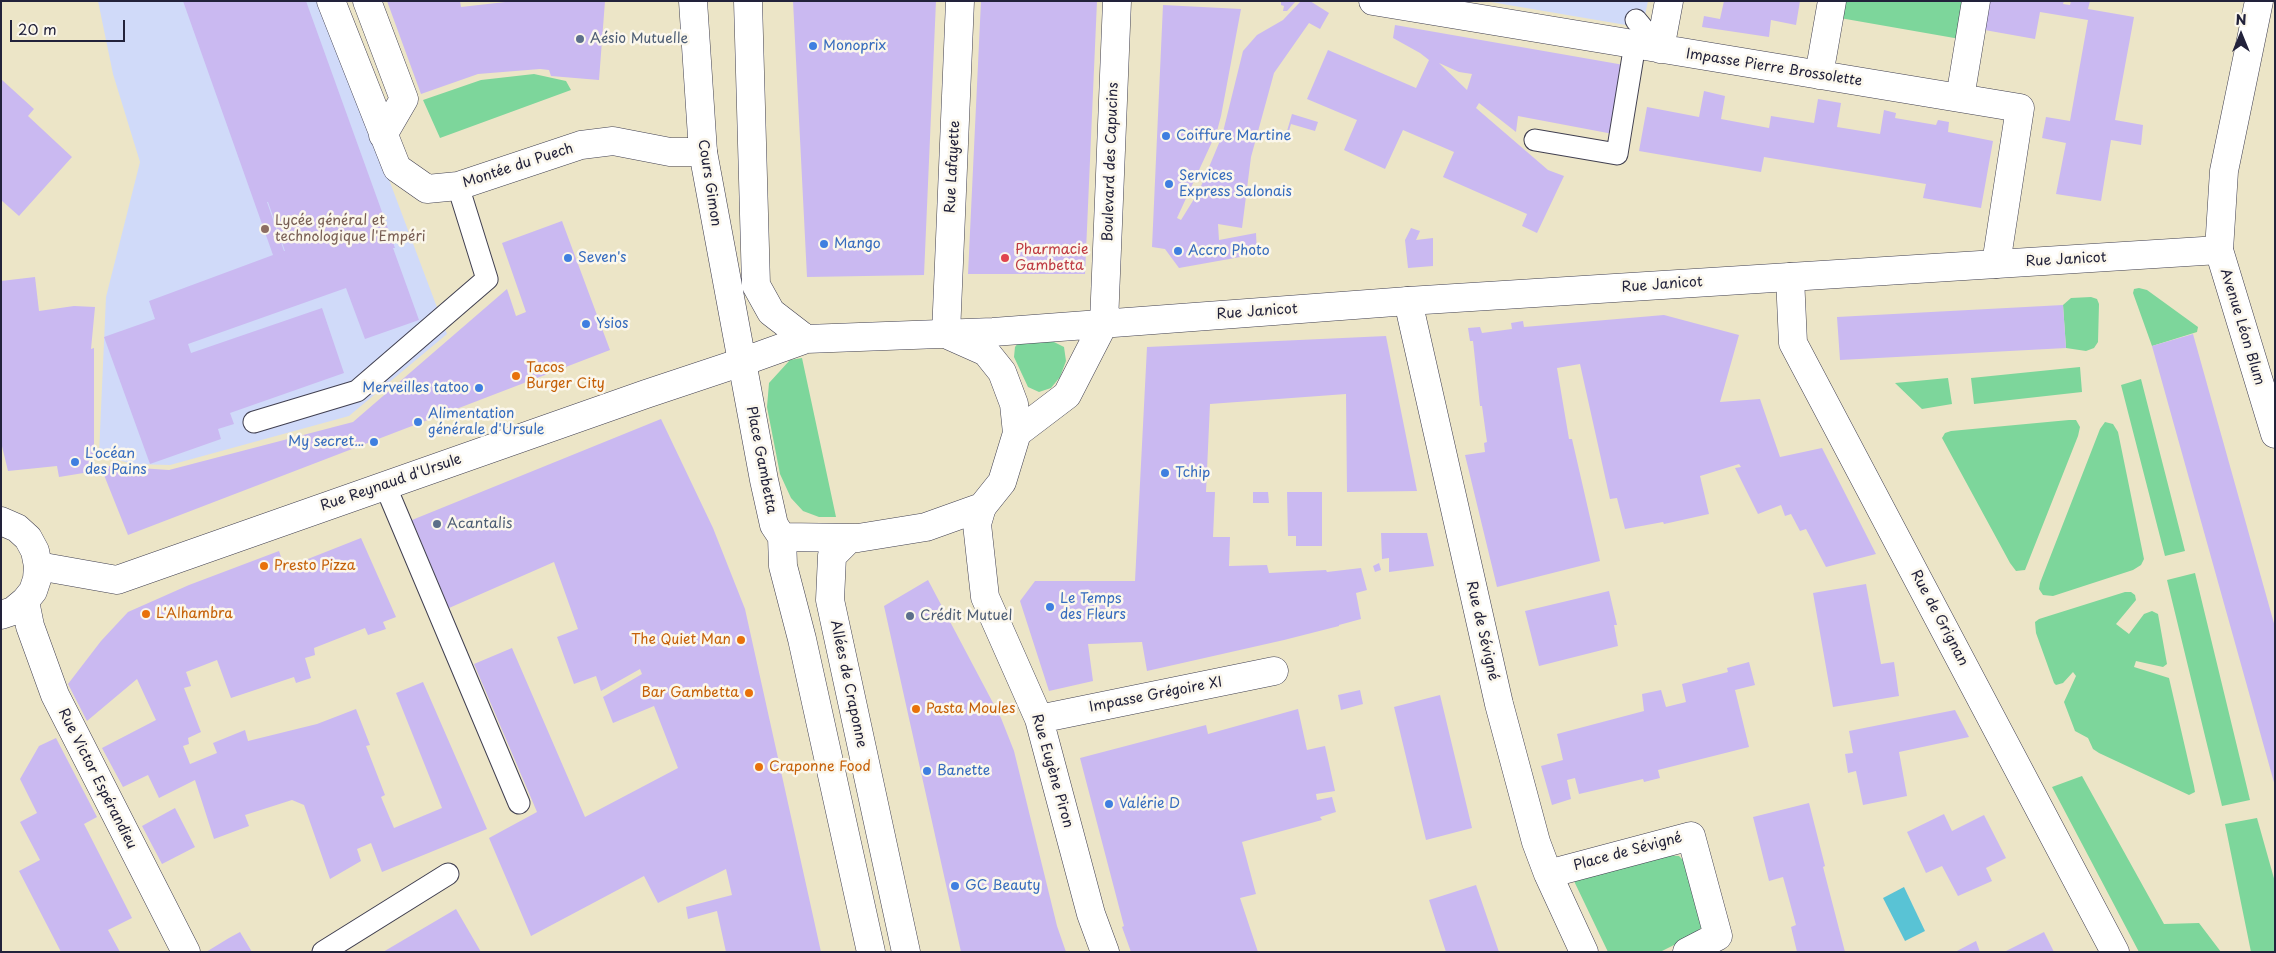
<!DOCTYPE html>
<html>
<head>
<meta charset="utf-8">
<style>
	body { margin:0 }
	#map { position:relative; width:2276px; height:953px; overflow:hidden; background:#ece5c7; font-family:"Playpen Sans",sans-serif }
	canvas { display:block }
	.frame { position:absolute; inset:0; border:2px solid #22223b; pointer-events:none }
	.north { position:absolute; left:2216px; top:10px; width:50px; height:50px; -webkit-text-stroke:4px #fbf7ec; paint-order:stroke; rotate:0deg; font-size:14px; font-weight:700; line-height:20px; text-align:center; color:#22223b }
	.north::after { content:''; display:block; margin:auto; width:18px; height:22px; background:#22223b; clip-path:polygon(50% 0,100% 100%,50% 72%,0 100%) }
	.scale { position:absolute; left:10px; top:20px; width:115px; height:22px; box-sizing:border-box; border:2px solid #22223b; border-top:0; padding-left:6px; font-size:15px; line-height:18px; white-space:nowrap; color:#22223b; -webkit-text-stroke:4px #fbf7ec; paint-order:stroke }
</style>
</head>
<body>
<div id="map">
<canvas width="2276" height="953"></canvas>
<div class="frame"></div>
<div class="north">N</div>
<div class="scale">20 m</div>
</div>
<script>
const ctx = document.querySelector('canvas').getContext('2d');
ctx.lineJoin = 'round';
function fill(path, color) { ctx.fillStyle = color; ctx.fill(path, 'evenodd'); }
const poly = rows => new Path2D(rows.map(r => 'M' + r).join(''));
function strokePath(path, color, width, dash) { ctx.strokeStyle = color; ctx.lineWidth = width; ctx.lineCap = dash ? 'butt' : 'round'; ctx.setLineDash(dash || []); ctx.stroke(path); }
function drawText(font, color, halo, rows, align = 'center') {
  ctx.font = font + ' "Playpen Sans",sans-serif'; ctx.lineWidth = 5; ctx.setLineDash([]); ctx.textBaseline = 'middle'; ctx.strokeStyle = halo; ctx.fillStyle = color; for (const [text, x, y, turn = 0] of rows) {
    ctx.save(); ctx.translate(x, y); ctx.rotate((+turn || 0) * Math.PI / 180); ctx.textAlign = isNaN(turn) ? turn : align; if (halo) ctx.strokeText(text, 0, 0); ctx.fillText(text, 0, 0); ctx.restore();
  }
}
const built = poly([
	[98,1,322,1,447,334,349,416,170,465,132,464,99,454,106,297,140,162,113,74],
	[1485,1,1648,1,1645,15,1626,25]
]);
const green = poly([
	[1843,1,1967,1,1960,39,1840,18],
	[534,74,566,81,571,90,440,138,423,100,481,80],
	[2139,288,2147,290,2198,327,2197,332,2152,346,2133,293,2134,289],
	[2091,297,2097,299,2099,304,2098,342,2094,348,2086,351,2066,348,2063,305,2071,298],
	[1046,338,1064,347,1066,361,1060,377,1051,388,1039,392,1028,387,1014,357,1015,347,1021,339],
	[802,358,811,400,836,517,819,517,803,511,791,498,780,474,767,407,769,383,790,360],
	[2080,367,2082,392,1974,404,1971,378],
	[1948,378,1952,404,1922,409,1895,383],
	[2141,379,2185,551,2165,556,2121,385],
	[2069,420,2076,420,2080,427,2078,436,2025,570,2016,571,2010,563,1942,438,1945,433,1951,431],
	[2105,422,2113,424,2118,432,2144,559,2141,565,2133,570,2053,596,2043,595,2039,589,2040,583,2100,429],
	[2195,573,2250,800,2222,806,2167,580],
	[2125,592,2131,592,2135,595,2136,600,2116,624,2129,634,2144,614,2152,611,2158,614,2167,664,2163,667,2136,661,2134,667,2169,678,2194,786,2195,792,2189,795,2099,753,2093,749,2088,738,2075,731,2064,702,2076,676,2073,672,2063,683,2056,685,2054,683,2036,633,2035,622,2039,619],
	[2082,776,2164,924,2199,923,2221,952,2139,952,2052,787],
	[2257,818,2275,882,2275,952,2251,952,2225,824],
	[1661,855,1679,856,1688,865,1700,916,1701,928,1688,938,1660,952,1608,952,1574,881]
]);
const water = poly([
	[1904,887,1925,931,1905,941,1883,898]
]);
const building = poly([
	[183,1,306,1,395,248,393,248,419,320,365,339,346,288,188,344,191,353,322,308,344,373,230,413,234,424,218,429,221,439,150,464,104,337,155,319,149,301,273,255],
	[267,202,268,202,285,251,284,251],
	[387,1,460,1,461,7,514,1,605,1,599,80,551,76,549,70,540,69,478,74,421,94],
	[793,1,936,1,924,275,807,277],
	[981,1,1097,1,1085,274,968,274],
	[1281,1,1296,1,1287,11,1283,11,1284,6,1281,5],
	[1301,1,1310,1,1329,13,1320,29,1309,23,1274,73,1251,157,1242,228,1218,224,1219,240,1256,233,1257,254,1179,268,1165,249,1152,247,1163,5,1241,9,1221,116,1217,131,1177,218,1181,220,1199,191,1222,136,1243,51,1257,35,1283,20],
	[1724,1,1800,1,1796,25,1771,20,1769,37,1702,27,1704,16,1720,19],
	[1984,1,2064,1,2063,4,2070,5,2071,1,2090,1,2088,9,2134,17,2115,120,2143,125,2141,145,2111,140,2101,201,2056,194,2066,143,2042,138,2046,117,2070,121,2088,20,2040,12,2035,39,1979,29],
	[1395,25,1624,65,1613,134,1518,116,1516,132,1479,103,1476,108,1548,170,1564,176,1537,233,1522,226,1527,214,1443,177,1454,152,1403,130,1385,169,1344,150,1357,120,1307,99,1328,50,1416,88,1429,60,1420,53,1393,38],
	[1439,63,1459,72,1472,74,1467,90],
	[1,79,34,109,28,116,72,157,19,216,1,200],
	[1704,91,1725,96,1721,119,1769,128,1771,116,1814,123,1818,99,1841,103,1837,127,1880,134,1884,110,1896,113,1895,118,1936,125,1938,120,1949,122,1948,132,1993,141,1981,208,1923,198,1926,184,1764,157,1761,172,1639,151,1647,107,1699,117],
	[1292,114,1318,122,1315,131,1291,124,1289,131,1287,131],
	[562,221,610,350,128,535,102,470,59,477,57,466,8,471,1,442,1,281,35,277,39,311,74,306,95,307,91,349,94,348,94,465,169,470,353,422,507,289,516,316,526,312,502,243],
	[1411,228,1420,231,1416,240,1433,238,1433,266,1408,268,1405,240],
	[2063,305,2066,348,1840,360,1837,317],
	[1664,315,1739,335,1720,402,1760,399,1780,457,1822,448,1876,554,1826,567,1806,529,1800,531,1791,514,1785,516,1781,505,1758,514,1735,468,1741,467,1739,464,1700,476,1709,514,1664,524,1663,522,1625,529,1617,498,1610,499,1580,364,1557,368,1569,439,1572,439,1600,561,1497,587,1465,455,1485,452,1484,443,1487,442,1482,406,1480,406,1473,341,1470,341,1468,328,1480,327,1482,333,1512,329,1511,323,1523,321,1524,327],
	[2193,334,2275,627,2275,786,2152,346],
	[1386,336,1417,491,1347,492,1346,394,1210,404,1206,492,1215,492,1213,537,1230,537,1229,566,1267,565,1269,573,1326,570,1327,572,1361,568,1367,590,1356,593,1361,619,1339,625,1339,626,1284,640,1147,671,1142,642,1088,644,1093,681,1049,691,1020,601,1035,581,1135,581,1147,347],
	[661,419,713,528,745,609,821,952,726,952,717,911,688,919,686,907,732,895,726,869,658,903,644,876,531,936,489,838,537,812,474,664,512,648,585,817,678,768,654,706,613,723,603,697,642,674,640,669,601,691,596,676,574,684,557,637,578,629,554,562,449,608,412,520],
	[1253,492,1268,492,1269,503,1253,503],
	[1287,492,1322,492,1322,546,1296,546,1296,536,1288,536],
	[1381,533,1427,533,1434,566,1389,572,1389,558,1382,559],
	[361,538,396,617,383,622,386,629,368,635,365,628,314,648,315,655,305,658,311,678,296,683,294,677,231,698,217,660,186,672,191,686,184,688,201,732,188,738,189,744,183,746,190,764,217,753,213,743,245,730,248,741,317,724,356,709,370,745,366,746,385,795,381,797,394,828,442,808,396,693,423,682,487,829,382,872,371,843,357,849,361,861,330,879,304,805,292,800,245,815,249,826,214,839,195,780,159,798,148,775,123,787,102,748,156,720,137,679,87,721,68,684,101,641,128,612,189,585,279,551,285,568],
	[1379,563,1381,570,1375,572,1373,566],
	[928,580,1001,718,1014,751,1057,926,1066,952,961,952,884,606],
	[1866,584,1881,664,1894,662,1899,696,1833,707,1813,593],
	[1609,591,1617,625,1614,625,1618,646,1539,666,1525,611],
	[1749,662,1755,685,1735,690,1749,747,1658,770,1660,778,1644,782,1643,779,1579,794,1575,778,1567,780,1571,799,1552,805,1541,766,1563,760,1557,734,1644,711,1642,694,1661,690,1666,707,1686,702,1682,684,1728,672,1727,668],
	[1360,690,1363,704,1341,710,1338,695],
	[1440,695,1472,828,1426,840,1394,707],
	[1298,709,1307,750,1325,746,1335,791,1316,794,1317,800,1332,797,1336,812,1320,817,1322,820,1242,842,1256,894,1240,898,1258,952,1131,952,1122,927,1124,926,1080,758,1206,725,1208,734],
	[1955,710,1969,737,1899,752,1907,796,1863,805,1856,771,1848,773,1845,754,1853,753,1849,731],
	[56,738,97,817,84,824,132,918,108,930,120,952,61,952,19,871,40,860,20,822,37,813,20,779,39,746],
	[1809,803,1825,866,1823,867,1845,952,1797,952,1791,927,1796,925,1783,877,1769,881,1753,817],
	[175,808,195,847,162,864,142,826],
	[1944,814,1952,831,1984,815,2006,858,1986,868,1992,881,1958,896,1942,866,1926,873,1907,832],
	[1476,885,1499,952,1446,952,1429,900],
	[456,909,481,952,383,952],
	[240,932,252,952,206,952,229,938],
	[2044,932,2054,952,2004,952],
	[1976,941,1980,952,1955,952]
]);
const lane = poly([
	[1636,20,1660,49],
	[1535,140,1617,154,1635,44],
	[254,422,357,391,487,279,458,186],
	[385,485,519,803],
	[323,952,448,874]
]);
const street = poly([
	[331,1,397,168,427,189,458,186,581,145,613,141,670,152,703,152],
	[367,1,404,99,383,135],
	[1373,1,2020,108,1996,264],
	[1660,49,1669,1],
	[1819,75,1832,1],
	[1960,98,1976,1],
	[1790,277,1793,343,2115,952],
	[1408,301,1499,704,1536,842,1548,874,1584,952],
	[946,334,960,1],
	[982,507,977,524,985,597,1039,719,1091,914,1105,952],
	[1,521,17,528,28,538,35,551,38,566,37,579,33,591,25,601,13,611,1,615],
	[38,566,117,580,646,394,742,362],
	[25,601,30,626,55,695,186,952],
	[1039,719,1274,671],
	[1548,874,1691,836,1718,936,1687,952]
]);
const secondary = poly([
	[693,1,703,152,764,480,774,525,782,537],
	[748,1,756,285,771,312,806,339],
	[950,336,986,352,1002,372,1014,404,1017,433],
	[742,362,806,339,993,332,1408,301,2219,250],
	[782,537,858,538,926,527,982,507,1002,482,1017,433,1067,395,1104,323,1117,1],
	[782,537,783,566,802,639,871,952],
	[849,539,832,556,830,600,906,952]
]);
const primary = poly([
	[2259,1,2224,171,2219,250,2275,434]
]);
const markers = [
	[580,39,5,"#5c6f8a"],
	[813,46,5,"#3f7fe0"],
	[1166,136,5,"#3f7fe0"],
	[1169,184,5,"#3f7fe0"],
	[265,229,5,"#8d6e63"],
	[824,244,5,"#3f7fe0"],
	[1178,251,5,"#3f7fe0"],
	[568,258,5,"#3f7fe0"],
	[1005,258,5,"#e0444e"],
	[586,324,5,"#3f7fe0"],
	[516,376,5,"#e8710a"],
	[479,388,5,"#3f7fe0"],
	[418,422,5,"#3f7fe0"],
	[374,442,5,"#3f7fe0"],
	[75,462,5,"#3f7fe0"],
	[1165,473,5,"#3f7fe0"],
	[437,524,5,"#5c6f8a"],
	[264,566,5,"#e8710a"],
	[1050,607,5,"#3f7fe0"],
	[146,614,5,"#e8710a"],
	[910,616,5,"#5c6f8a"],
	[741,640,5,"#e8710a"],
	[749,693,5,"#e8710a"],
	[916,709,5,"#e8710a"],
	[759,767,5,"#e8710a"],
	[927,771,5,"#3f7fe0"],
	[1109,804,5,"#3f7fe0"],
	[955,886,5,"#3f7fe0"]
];
const serviceNames = [
	["Aésio Mutuelle",590,39],
	["Acantalis",447,524],
	["Crédit Mutuel",920,616]
];
const shopNames = [
	["Monoprix",823,46],
	["Coiffure Martine",1176,136],
	["Services",1179,176],
	["Express Salonais",1179,192],
	["Mango",834,244],
	["Accro Photo",1188,251],
	["Seven's",578,258],
	["Ysios",596,324],
	["Merveilles tatoo",469,388,"right"],
	["Alimentation",428,414],
	["générale d'Ursule",428,430],
	["My secret…",364,442,"right"],
	["L'océan",85,454],
	["des Pains",85,470],
	["Tchip",1175,473],
	["Le Temps",1060,599],
	["des Fleurs",1060,615],
	["Banette",937,771],
	["Valérie D",1119,804],
	["GC Beauty",965,886]
];
const streetNames = [
	["Impasse Pierre Brossolette",1774,68,9],
	["Boulevard des Capucins",1111,162,-88],
	["Montée du Puech",518,166,-18],
	["Rue Lafayette",953,167,-87],
	["Cours Gimon",709,183,81],
	["Rue Janicot",2066,260,-3],
	["Rue Janicot",1662,285,-4],
	["Rue Janicot",1257,312,-4],
	["Avenue Léon Blum",2242,327,73],
	["Place Gambetta",761,460,79],
	["Rue Reynaud d'Ursule",391,483,-19],
	["Rue de Grignan",1939,618,62],
	["Rue de Sévigné",1482,631,77],
	["Allées de Craponne",848,684,78],
	["Impasse Grégoire XI",1156,695,-11],
	["Rue Eugène Piron",1052,771,74],
	["Rue Victor Espérandieu",97,779,63],
	["Place de Sévigné",1628,852,-15]
];
const educationNames = [
	["Lycée général et",275,221],
	["technologique l'Empéri",275,237]
];
const healthNames = [
	["Pharmacie",1015,250],
	["Gambetta",1015,266]
];
const foodNames = [
	["Tacos",526,368],
	["Burger City",526,384],
	["Presto Pizza",274,566],
	["L'Alhambra",156,614],
	["The Quiet Man",731,640,"right"],
	["Bar Gambetta",739,693,"right"],
	["Pasta Moules",926,709],
	["Craponne Food",769,767]
];
fill(built, '#d0daf9');
fill(green, '#7dd69b');
fill(water, '#59c3d5');
fill(building, '#cab9f1');
strokePath(lane, '#403f50', 23);
strokePath(street, '#403f50', 29);
strokePath(secondary, '#403f50', 29);
strokePath(primary, '#403f50', 29);
strokePath(lane, '#fff', 21);
strokePath(street, '#fff', 28);
strokePath(secondary, '#fff', 28);
strokePath(primary, '#fff', 28);
for (const [x, y, r, color] of markers) { const dot = new Path2D(); dot.arc(x, y, r, 0, 2 * Math.PI); ctx.fillStyle = color; ctx.fill(dot); strokePath(dot, '#fbf7ec', 2); }
drawText('14px', '#4e5e75', '#fbf7ec', serviceNames, 'left');
drawText('14px', '#366cbe', '#fbf7ec', shopNames, 'left');
drawText('14px', '#22223b', '#fbf7ec', streetNames);
drawText('14px', '#785e54', '#fbf7ec', educationNames, 'left');
drawText('14px', '#be3a42', '#fbf7ec', healthNames, 'left');
drawText('14px', '#c56008', '#fbf7ec', foodNames, 'left');
</script>
</body>
</html>
